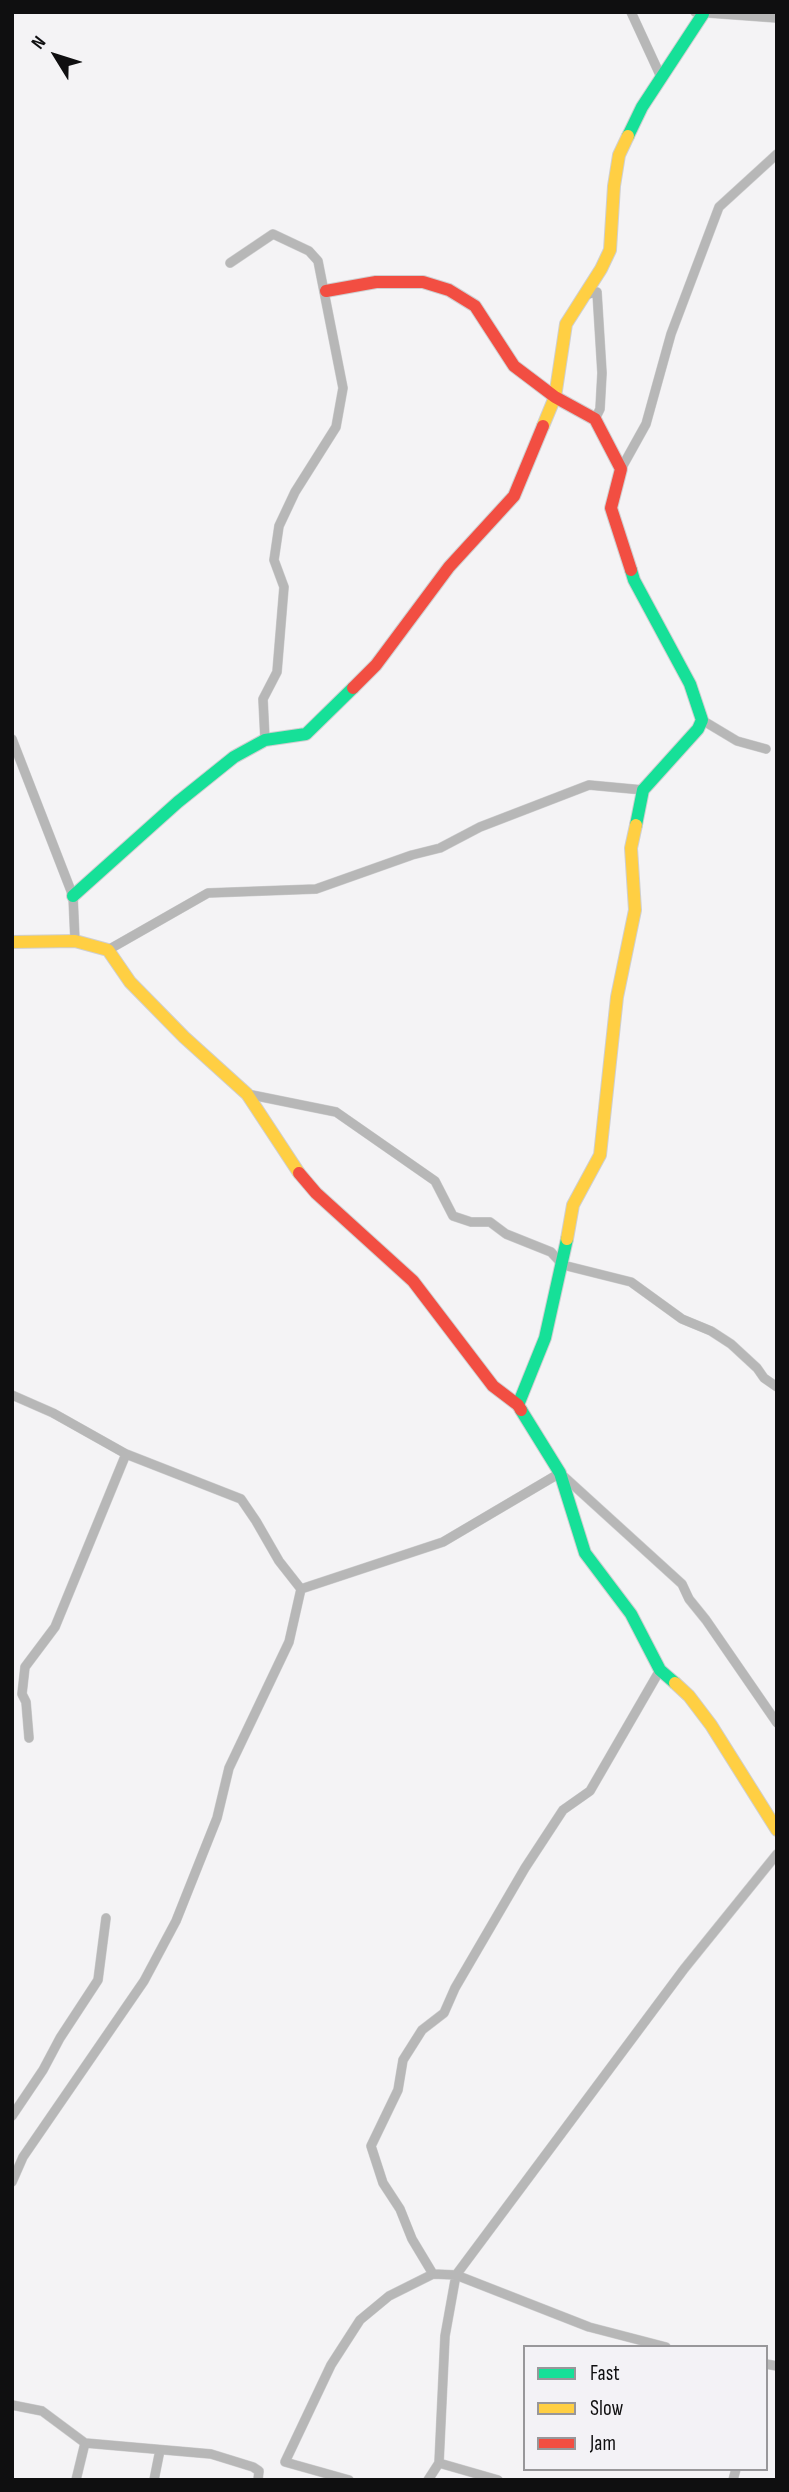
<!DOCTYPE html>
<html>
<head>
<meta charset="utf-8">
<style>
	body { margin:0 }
	#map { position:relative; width:789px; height:2492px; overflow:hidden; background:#f4f3f5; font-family:"Sofia Sans Condensed",sans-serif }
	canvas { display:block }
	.frame { position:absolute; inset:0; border:14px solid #0f0f10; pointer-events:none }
	.legend { position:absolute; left:523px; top:2345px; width:245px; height:126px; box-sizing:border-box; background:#f3f2f6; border:2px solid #98979a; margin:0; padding:9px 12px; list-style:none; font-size:21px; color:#0f0f10 }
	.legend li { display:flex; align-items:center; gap:14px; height:35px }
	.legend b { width:35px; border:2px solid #98979a }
	.north { position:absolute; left:21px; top:21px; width:70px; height:70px; -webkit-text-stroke:5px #f3f2f6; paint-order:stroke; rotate:308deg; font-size:19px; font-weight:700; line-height:28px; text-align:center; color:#0f0f10 }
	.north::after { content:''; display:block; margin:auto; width:24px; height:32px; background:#0f0f10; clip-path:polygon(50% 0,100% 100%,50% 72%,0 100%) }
</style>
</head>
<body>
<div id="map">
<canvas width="789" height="2492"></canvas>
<div class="frame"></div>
<ul class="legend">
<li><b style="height:9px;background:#16e098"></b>Fast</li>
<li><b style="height:9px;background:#ffcf43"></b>Slow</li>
<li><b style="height:9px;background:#f24e42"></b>Jam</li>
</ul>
<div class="north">N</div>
</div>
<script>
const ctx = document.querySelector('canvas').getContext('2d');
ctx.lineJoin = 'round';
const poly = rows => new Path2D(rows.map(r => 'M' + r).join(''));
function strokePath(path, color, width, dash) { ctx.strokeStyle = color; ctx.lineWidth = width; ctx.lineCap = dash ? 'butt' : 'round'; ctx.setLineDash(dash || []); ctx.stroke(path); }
const street = poly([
	[631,12,661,77],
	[695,12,777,18],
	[230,263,273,234,309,251,318,261,343,388,336,427,295,492,279,526,274,560,284,587,277,672,263,699,265,740],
	[584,295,597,292,602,373,600,409,595,419],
	[621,469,646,424,671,334,719,207,777,154],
	[702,720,737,741,766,749],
	[12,739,73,896,75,941],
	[108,950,208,893,316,889,412,855,440,848,480,827,589,785,643,790],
	[247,1094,336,1112,435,1181,453,1216,471,1222,490,1222,506,1234,551,1252,563,1265,631,1282,682,1319,711,1331,731,1344,757,1368,764,1378,777,1387],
	[12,1395,53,1413,126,1454,241,1499,256,1521,279,1561,301,1589],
	[301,1589,443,1542,560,1473,682,1584,689,1599,706,1620,777,1723],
	[29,1738,26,1702,22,1694,25,1667,55,1627,126,1454],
	[12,2116,43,2070,60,2038,98,1980,106,1918],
	[12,2182,23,2157,144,1981,176,1921,217,1818,229,1768,289,1642,301,1589],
	[433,2274,412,2239,400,2209,383,2183,371,2146,398,2090,403,2060,422,2030,444,2013,455,1988,525,1868,563,1810,590,1791,660,1670],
	[766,2364,777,2366],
	[12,2405,42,2411,85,2443,76,2480],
	[85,2443,211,2454,253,2467,259,2471,258,2480],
	[439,2463,498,2480],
	[154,2480,160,2450],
	[349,2480,285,2462,331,2365,360,2320,389,2296,433,2274,456,2275,589,2327,666,2347],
	[428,2480,439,2463,445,2336,456,2275,684,1969,777,1854],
	[733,2480,736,2469]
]);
const fast = poly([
	[628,136,642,107,703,14],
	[631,570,634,580,690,684,702,720,698,729,643,790,636,825],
	[73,896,178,802,234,757,265,740,306,734,353,688],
	[518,1405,545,1338,567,1239],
	[521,1410,560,1473,585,1553,631,1614,660,1670,675,1683]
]);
const slow = poly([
	[543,426,555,397,566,324,601,269,610,250,614,186,619,155,628,136],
	[12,942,75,941,108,950,130,982,184,1037,247,1094,299,1173],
	[567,1239,573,1205,600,1155,617,997,635,910,631,848,636,825],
	[675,1683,689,1696,711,1725,777,1830]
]);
const jam = poly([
	[326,291,376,282,423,282,449,290,475,306,514,366,555,397,595,419,621,469,611,508,631,570],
	[353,688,376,665,449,567,514,496,543,426],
	[299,1173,316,1193,413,1281,493,1386,518,1405,521,1410]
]);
strokePath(street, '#cfcfd0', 10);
strokePath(fast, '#cfcfd0', 14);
strokePath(slow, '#cfcfd0', 14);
strokePath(jam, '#cfcfd0', 14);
strokePath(street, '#b7b7b7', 9);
strokePath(fast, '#16e098', 12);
strokePath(slow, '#ffcf43', 12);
strokePath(jam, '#f24e42', 12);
</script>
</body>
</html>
